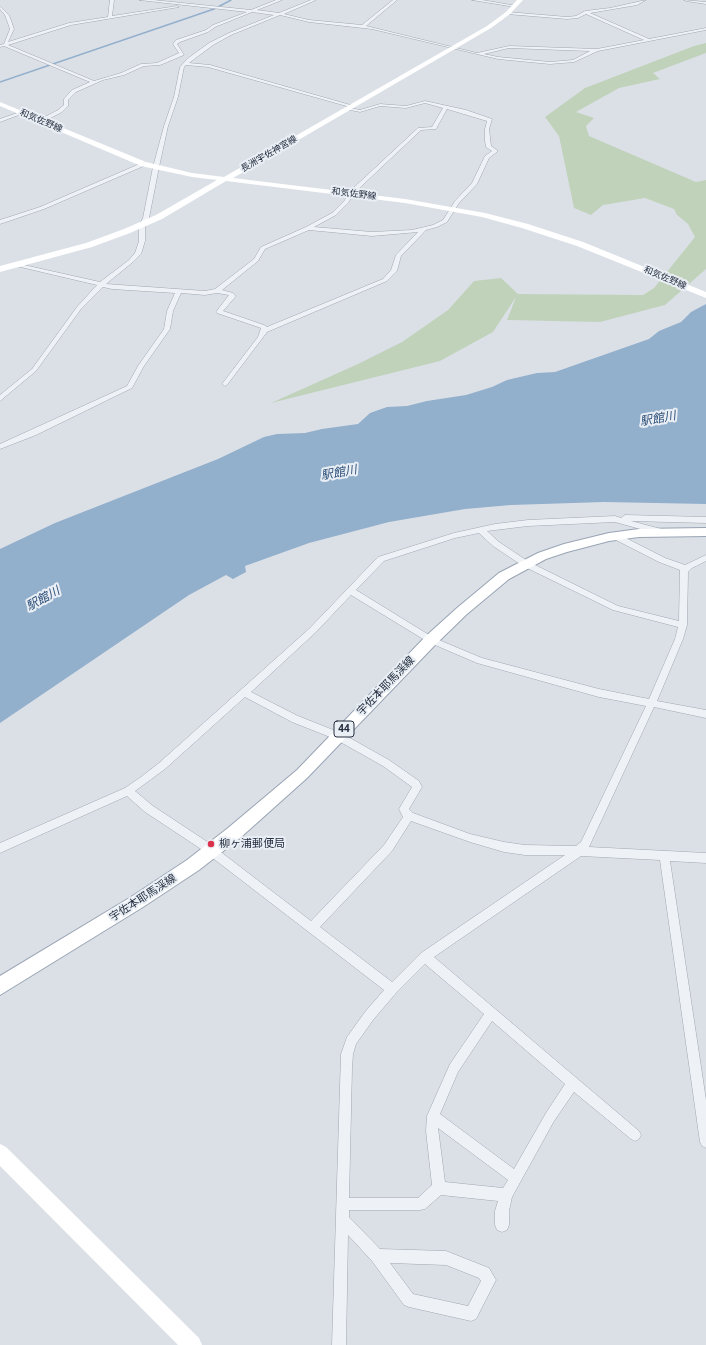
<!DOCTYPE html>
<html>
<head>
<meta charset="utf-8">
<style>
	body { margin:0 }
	canvas { display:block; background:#dbe0e7 }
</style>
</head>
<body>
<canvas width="706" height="1345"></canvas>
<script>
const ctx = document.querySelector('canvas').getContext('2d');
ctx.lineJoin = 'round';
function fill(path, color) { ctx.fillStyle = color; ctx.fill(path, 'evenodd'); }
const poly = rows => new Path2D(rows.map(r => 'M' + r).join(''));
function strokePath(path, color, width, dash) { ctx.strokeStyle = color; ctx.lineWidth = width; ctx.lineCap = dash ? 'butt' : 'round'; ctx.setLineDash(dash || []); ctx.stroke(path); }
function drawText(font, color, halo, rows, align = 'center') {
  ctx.font = font + ' "Open Sans","Noto Sans JP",sans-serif'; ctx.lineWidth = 4; ctx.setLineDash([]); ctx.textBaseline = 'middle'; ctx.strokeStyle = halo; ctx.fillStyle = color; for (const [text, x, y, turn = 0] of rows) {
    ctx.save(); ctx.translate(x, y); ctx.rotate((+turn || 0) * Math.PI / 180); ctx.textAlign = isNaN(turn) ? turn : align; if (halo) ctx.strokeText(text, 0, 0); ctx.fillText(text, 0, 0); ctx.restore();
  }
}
const green = poly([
	[706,43,706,53,653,73,660,79,619,88,576,112,594,118,586,126,589,136,696,182,706,180,706,269,665,305,600,322,507,320,516,297,493,332,440,361,271,403,358,364,402,342,448,310,474,281,501,278,518,294,643,295,654,288,695,237,688,224,677,215,674,209,645,198,603,205,591,215,574,208,559,136,545,117,585,88,694,46]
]);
const water = poly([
	[706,304,706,504,604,502,511,505,465,509,389,522,309,543,245,566,246,572,233,579,226,575,189,595,0,723,0,549,55,523,218,459,264,437,277,434,305,433,322,429,358,424,370,413,387,407,407,406,427,401,466,395,492,387,507,380,537,373,555,372,649,339,659,331,681,322,691,312]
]);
const stream = poly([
	[0,82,214,9,231,0]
]);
const street = poly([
	[110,0,114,0,112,16,177,6,179,7,71,25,8,45,94,81,121,73,141,64,157,63,179,53,173,44,176,40,206,30,213,25,247,12,139,0,153,0,251,10,276,0,282,0,257,10,279,13,311,0,316,0,284,14,309,20,362,25,393,0,397,0,366,26,477,53,509,46,597,49,644,40,586,14,578,18,567,19,507,14,508,12,567,17,576,16,585,11,610,8,646,0,637,5,590,13,649,39,706,28,706,30,598,51,574,62,550,64,498,59,372,29,309,22,280,15,231,35,213,45,189,63,210,65,354,106,350,107,208,67,186,65,184,67,178,97,168,126,159,167,149,218,145,225,145,241,141,254,133,262,106,284,205,291,215,289,254,259,261,247,306,227,332,213,345,200,348,193,418,128,432,127,443,108,425,103,406,108,380,106,360,112,346,109,346,107,360,110,380,104,406,106,425,101,466,110,492,119,489,129,491,146,498,151,489,158,477,184,459,203,447,222,437,227,426,230,401,256,397,271,387,281,267,332,227,385,225,386,222,384,258,337,261,328,217,313,216,312,229,295,217,293,205,295,181,293,173,311,170,329,144,366,132,388,36,435,0,449,0,444,127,386,138,366,164,329,167,311,175,293,112,289,103,287,81,309,36,371,0,401,0,395,32,369,77,307,97,285,12,265,15,263,100,282,129,260,135,253,139,241,139,225,143,218,153,167,164,126,174,97,180,67,187,59,209,43,229,33,274,15,252,12,215,27,208,32,180,42,177,44,184,55,160,65,144,66,124,75,103,80,76,92,68,100,68,106,62,112,43,122,39,122,39,120,58,110,64,105,64,99,72,90,90,82,4,46,0,47,0,45,4,44,10,29,5,15,0,9,0,6,9,15,14,29,8,42,69,23,108,17,110,0],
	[509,48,590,51,573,60,550,62,498,57,484,54,509,48],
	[447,109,487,121,485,129,485,141,486,147,492,151,485,156,472,183,455,201,443,220,433,225,412,230,372,232,314,227,336,215,349,202,352,195,421,130,436,129,447,109],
	[309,230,372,236,418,232,396,255,391,270,383,279,267,327,264,325,223,311,236,296,233,293,222,290,258,261,265,249,309,230],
	[472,0,482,0,517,6,515,7,472,0],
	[684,0,706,2,706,4,686,1,684,0],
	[20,112,24,113,0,122,0,119,20,112],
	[144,162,146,163,146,165,44,209,0,224,0,220,40,207,144,162],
	[625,515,706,517,706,523,631,521,665,530,666,532,665,534,662,535,615,522,528,526,487,531,499,542,529,562,618,606,679,621,680,570,659,562,612,538,611,536,615,533,618,534,665,558,685,565,706,555,706,561,692,568,688,572,687,625,683,639,657,701,706,710,706,718,654,707,589,847,706,853,706,863,670,861,706,1100,706,1148,702,1146,700,1142,660,860,581,856,434,957,639,1131,641,1135,639,1139,635,1141,631,1139,574,1092,554,1121,512,1197,509,1211,509,1225,507,1230,502,1232,497,1230,495,1225,495,1211,498,1201,441,1195,425,1209,420,1210,349,1210,349,1217,380,1249,446,1251,489,1268,496,1280,476,1319,471,1321,409,1307,404,1305,372,1261,348,1235,346,1345,332,1345,341,1054,347,1037,365,1012,384,990,201,849,145,812,127,796,0,853,0,843,125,788,141,777,159,763,310,628,378,557,454,533,495,524,528,520,615,516,621,518,625,515],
	[479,533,493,546,523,566,613,610,678,627,675,639,649,699,599,689,482,658,434,638,356,590,384,561,455,538,479,533],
	[351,595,428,642,477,663,599,697,646,706,581,842,576,846,525,845,504,842,470,834,413,813,409,809,422,787,419,781,389,760,341,733,298,716,251,692,316,632,351,595],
	[245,697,292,722,335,739,383,766,412,787,399,809,403,817,384,845,311,921,209,843,153,806,135,791,165,769,245,697],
	[411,821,470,842,504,852,525,855,565,855,421,953,392,982,320,927,392,851,411,821],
	[425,964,484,1014,450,1064,427,1116,426,1131,432,1185,418,1198,349,1198,352,1068,353,1054,356,1044,373,1020,396,993,425,964],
	[492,1021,565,1084,546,1113,514,1169,440,1114,458,1072,492,1021],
	[438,1128,508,1180,503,1188,445,1182,438,1128],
	[390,1263,446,1265,479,1278,481,1281,468,1306,413,1294,390,1263]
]);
const secondary = poly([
	[517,0,523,0,510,14,491,28,233,178,405,199,485,213,528,224,583,242,706,292,706,298,577,246,522,228,482,217,405,203,226,181,162,219,130,233,92,247,0,272,0,266,86,243,124,229,156,215,217,180,192,177,141,166,0,106,0,102,146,162,192,173,224,177,487,26,506,12,517,0],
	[0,1144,6,1147,199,1338,202,1345,178,1345,0,1166,0,1144]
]);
const primary = poly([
	[706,528,706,536,639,537,609,541,567,552,546,559,509,579,467,614,436,644,307,778,240,838,199,870,143,907,0,995,0,976,131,897,187,860,228,828,297,770,426,636,457,608,499,573,538,553,564,544,609,533,639,529,706,528]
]);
const markers = [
	[211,844,4,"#db314d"]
];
const farStreetnames = [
	["和気佐野線",41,121,23],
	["長洲宇佐神宮線",269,154,-30],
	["和気佐野線",354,194,7],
	["和気佐野線",665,278,23]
];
const shields = [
	[344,729,20]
];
const shieldNames = [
	["44",344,729]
];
const streetNames = [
	["宇佐本耶馬渓線",386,686,-46],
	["宇佐本耶馬渓線",143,898,-33]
];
const poiNames = [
	["柳ヶ浦郵便局",219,844]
];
const waterNames = [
	["駅館川",658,419,-10],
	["駅館川",339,473,-10],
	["駅館川",43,599,-29]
];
fill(green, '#c1d2bb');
fill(water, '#92afcc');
strokePath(stream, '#92afcc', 1.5);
strokePath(street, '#a0a7b1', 1);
strokePath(primary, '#99a4b4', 2);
fill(street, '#eef1f5');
fill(secondary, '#fff');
fill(primary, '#fff');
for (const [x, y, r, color] of markers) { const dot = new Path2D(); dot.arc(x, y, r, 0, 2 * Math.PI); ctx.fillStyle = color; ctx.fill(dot); strokePath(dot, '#eaeff5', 1.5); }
drawText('9px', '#242e3f', '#eaeff5', farStreetnames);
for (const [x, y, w] of shields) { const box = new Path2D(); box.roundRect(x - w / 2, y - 8, w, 16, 3); ctx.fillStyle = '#eaeff5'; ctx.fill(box); strokePath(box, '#242e3f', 1); }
drawText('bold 10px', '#242e3f', null, shieldNames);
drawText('11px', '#242e3f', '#eaeff5', streetNames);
drawText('11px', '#242e3f', '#eaeff5', poiNames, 'left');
drawText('italic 12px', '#2a4d76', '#eaeff5', waterNames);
</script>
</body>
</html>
